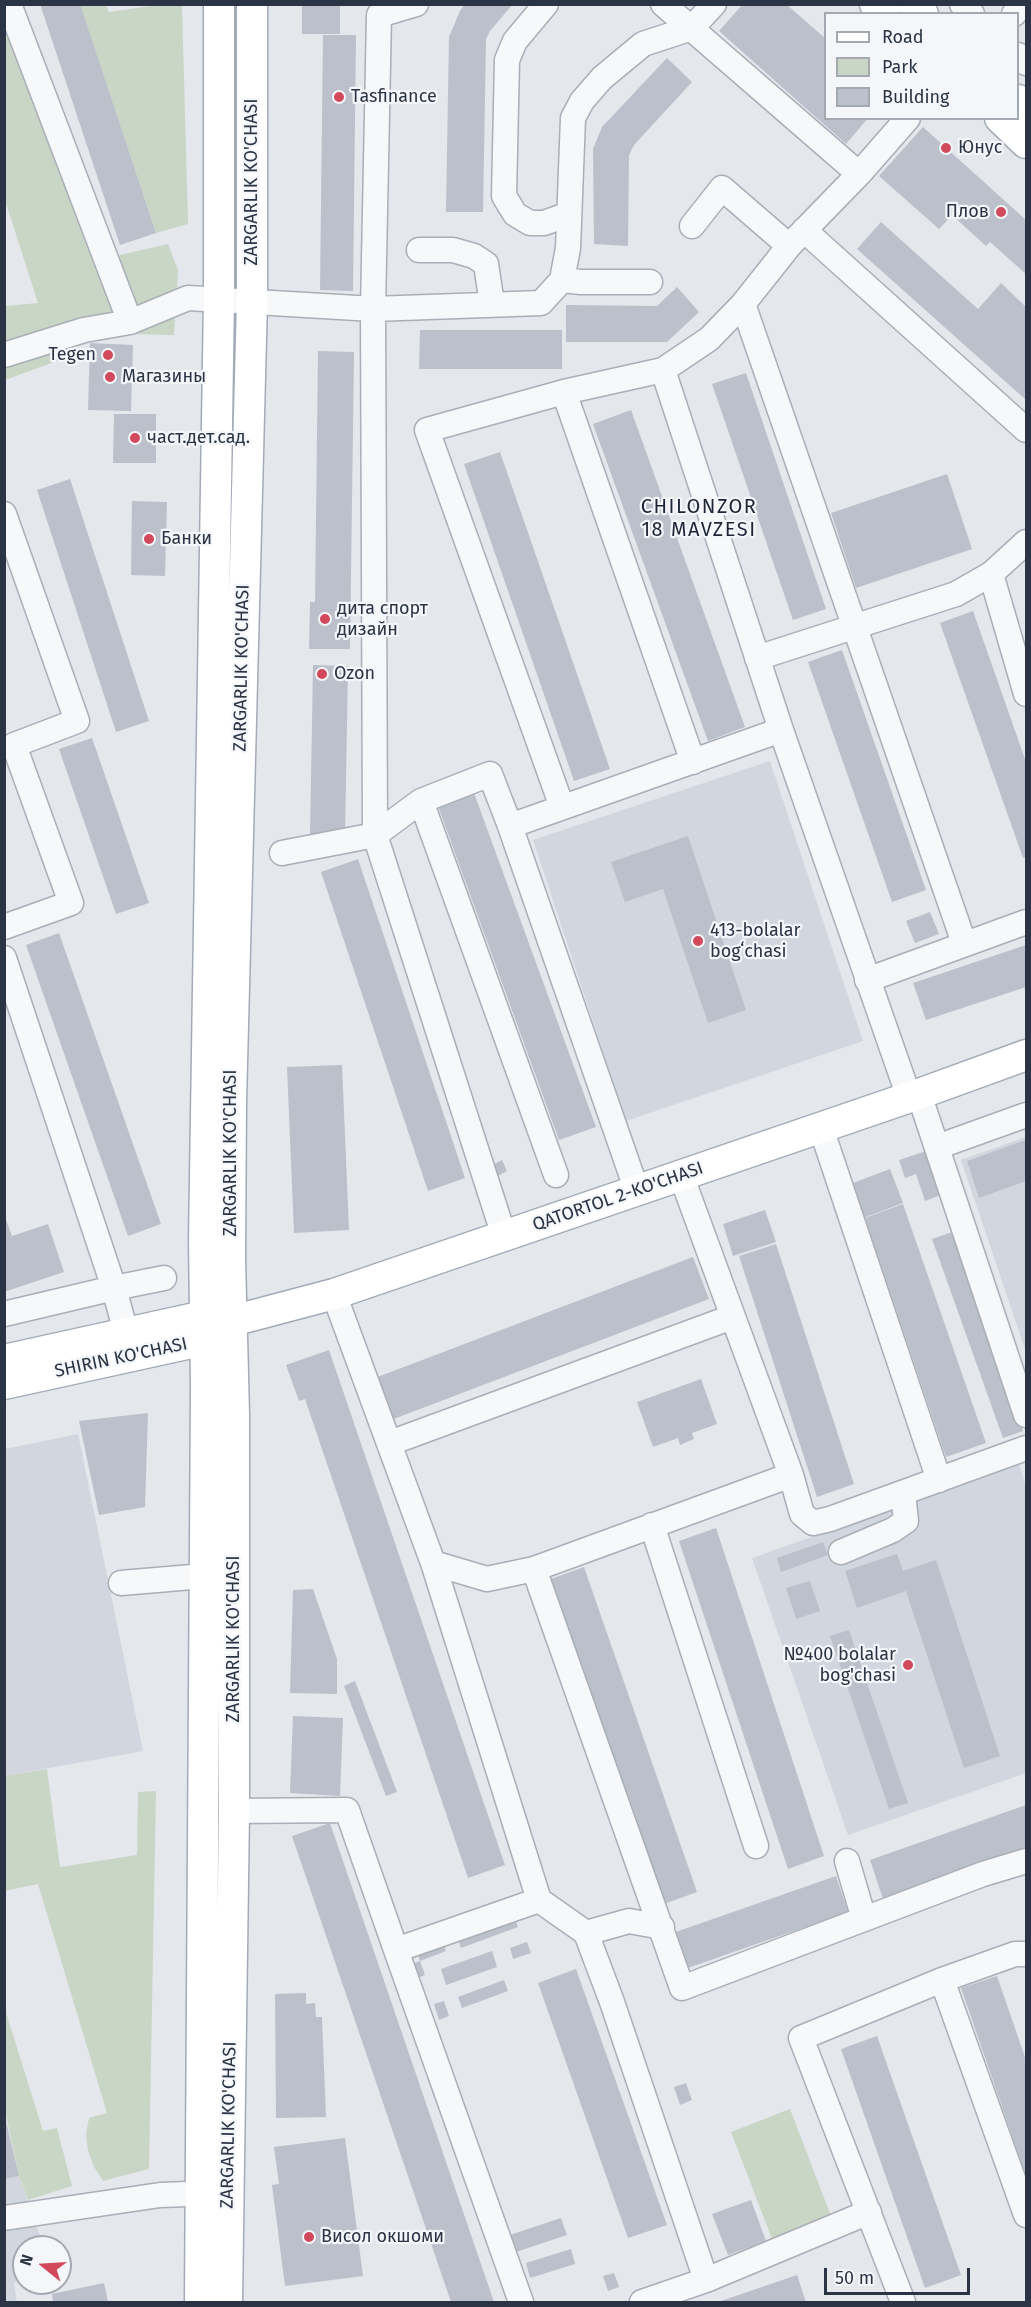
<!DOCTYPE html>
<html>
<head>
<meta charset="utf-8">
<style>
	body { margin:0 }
	#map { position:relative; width:1031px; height:2307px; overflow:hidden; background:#e4e7ec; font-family:"Fira Sans",sans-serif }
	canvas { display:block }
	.frame { position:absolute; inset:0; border:6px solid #2b3445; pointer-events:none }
	.legend { position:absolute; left:824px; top:12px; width:195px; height:108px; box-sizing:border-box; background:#f4f6f9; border:2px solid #a4a8b1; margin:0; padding:8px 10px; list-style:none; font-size:18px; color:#2b3445 }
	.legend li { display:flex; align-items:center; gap:12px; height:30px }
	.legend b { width:30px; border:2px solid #a4a8b1 }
	.north { position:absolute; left:12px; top:2235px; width:60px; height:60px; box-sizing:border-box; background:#f4f6f9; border:2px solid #a4a8b1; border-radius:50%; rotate:288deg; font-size:16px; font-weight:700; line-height:24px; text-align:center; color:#2b3445 }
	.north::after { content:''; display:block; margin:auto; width:21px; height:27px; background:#d1495b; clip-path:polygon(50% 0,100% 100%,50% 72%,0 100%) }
	.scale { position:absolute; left:824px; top:2268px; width:146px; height:27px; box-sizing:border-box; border:3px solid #2b3445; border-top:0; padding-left:8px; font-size:18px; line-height:21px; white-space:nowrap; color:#2b3445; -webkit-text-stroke:4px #f4f6f9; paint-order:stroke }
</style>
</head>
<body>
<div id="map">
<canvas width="1031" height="2307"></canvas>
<div class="frame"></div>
<ul class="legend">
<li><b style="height:8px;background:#fff"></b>Road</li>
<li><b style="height:16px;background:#c9d6c5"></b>Park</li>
<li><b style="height:16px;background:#bbc0ca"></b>Building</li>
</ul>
<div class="north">N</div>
<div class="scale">50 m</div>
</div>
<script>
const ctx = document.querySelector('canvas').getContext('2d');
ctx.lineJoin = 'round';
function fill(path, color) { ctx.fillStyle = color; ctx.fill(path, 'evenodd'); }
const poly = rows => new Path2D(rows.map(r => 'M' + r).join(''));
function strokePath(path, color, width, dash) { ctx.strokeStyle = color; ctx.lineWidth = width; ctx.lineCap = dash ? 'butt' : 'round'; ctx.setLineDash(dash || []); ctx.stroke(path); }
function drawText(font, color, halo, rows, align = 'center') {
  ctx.font = font + ' "Fira Sans",sans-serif'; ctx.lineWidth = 4.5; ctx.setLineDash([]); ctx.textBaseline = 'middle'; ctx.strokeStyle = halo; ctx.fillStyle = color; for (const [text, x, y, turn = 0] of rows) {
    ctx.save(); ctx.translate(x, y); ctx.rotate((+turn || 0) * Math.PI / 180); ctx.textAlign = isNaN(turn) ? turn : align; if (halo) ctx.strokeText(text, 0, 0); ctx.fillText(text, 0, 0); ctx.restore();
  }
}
const built = poly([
	[770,761,863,1041,626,1121,533,840],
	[1026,1137,1026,1352,961,1160],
	[78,1434,143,1751,5,1776,5,1449],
	[1019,1464,1026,1487,1026,1773,848,1835,752,1558],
	[4,2110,19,2176,44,2247,24,2247,24,2279,14,2283,17,2302,5,2302]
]);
const green = poly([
	[5,5,26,5,19,7,103,259,168,244,178,270,174,335,82,333,71,356,5,380,5,306,38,303,4,197],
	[80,5,106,5,109,12,157,5,182,5,188,224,156,233],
	[47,1769,60,1867,137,1855,138,1792,156,1791,149,2169,103,2181,94,2167,88,2151,86,2134,89,2118,107,2113,38,1884,5,1891,5,1776],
	[4,2006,43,2131,57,2128,72,2186,28,2200,19,2176,5,2110],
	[790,2109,831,2216,772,2239,731,2132]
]);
const building = poly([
	[40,4,80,4,156,233,120,245],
	[465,4,513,4,490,31,486,39,483,212,446,212,449,37,460,11],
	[743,4,786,4,826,39,826,118,868,118,846,144,719,31],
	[302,6,340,6,340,34,302,34],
	[323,35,356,35,353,291,320,290],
	[667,58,692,82,634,145,629,155,628,246,594,244,593,149,602,127],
	[923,127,1026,220,1026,274,990,242,986,246,952,215,939,229,879,176],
	[881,222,978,309,1001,283,1026,307,1026,400,857,249],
	[677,287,699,312,667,342,566,342,566,305,657,306],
	[420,330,562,330,562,369,419,369],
	[90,343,133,345,131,411,88,410],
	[318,351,354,352,350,649,309,649,310,602,315,602],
	[746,373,826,609,793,620,712,384],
	[631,410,745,727,708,741,593,424],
	[114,414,156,414,156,463,113,463],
	[500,452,610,769,574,781,464,464],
	[947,474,972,549,856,588,831,513],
	[70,479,149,721,116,732,37,490],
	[132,501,167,502,165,576,131,575],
	[973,611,1026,762,1026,857,1023,858,940,623],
	[842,650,926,890,892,902,808,662],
	[313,665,348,666,345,836,310,836],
	[92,738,149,903,116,914,59,749],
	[474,793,596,1127,559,1140,438,806],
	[688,836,746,1010,708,1023,663,889,625,902,611,862],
	[358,859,465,1178,428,1191,321,872],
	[930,912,939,934,915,943,906,921],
	[59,933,161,1224,128,1236,26,945],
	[1026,945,1026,987,926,1020,913,983],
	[342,1065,349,1230,294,1233,287,1067],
	[1026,1140,1026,1181,979,1198,967,1161],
	[926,1151,941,1195,925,1201,916,1174,905,1178,899,1160],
	[502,1160,507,1171,496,1177,490,1166],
	[890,1169,903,1203,858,1220,845,1186],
	[903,1204,986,1443,946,1457,865,1218],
	[765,1210,776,1242,733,1256,723,1224],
	[4,1214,12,1236,48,1224,64,1272,4,1292],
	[952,1232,1023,1431,1003,1438,932,1239],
	[776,1244,854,1484,817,1497,739,1256],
	[693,1257,709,1299,391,1420,375,1378],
	[329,1350,505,1865,468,1878,305,1399,299,1401,286,1365],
	[701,1379,717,1424,692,1433,694,1439,680,1445,678,1438,653,1447,637,1402],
	[148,1413,145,1507,99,1515,79,1421],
	[716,1528,824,1856,788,1869,679,1541],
	[823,1542,828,1555,781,1572,777,1558],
	[897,1554,903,1571,936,1560,1000,1756,964,1768,906,1591,857,1608,845,1571],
	[584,1567,697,1892,661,1905,548,1580],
	[810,1581,820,1611,796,1619,786,1588],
	[313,1589,337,1659,337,1694,290,1693,293,1590],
	[849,1630,908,1803,889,1809,830,1636],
	[355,1681,397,1792,386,1796,344,1686],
	[293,1716,343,1718,340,1796,290,1793],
	[1026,1805,1026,1849,883,1899,870,1860],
	[330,1823,494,2302,451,2302,292,1836],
	[836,1876,848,1912,685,1969,673,1933],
	[512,1911,518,1927,461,1948,456,1932],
	[441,1937,446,1951,420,1961,415,1947],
	[527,1942,531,1953,513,1959,510,1948],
	[492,1951,497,1967,446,1985,441,1969],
	[420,1961,425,1975,412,1980,407,1966],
	[576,1969,667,2225,628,2238,538,1983],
	[997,1976,1026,2060,1026,2176,961,1988],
	[504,1980,508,1991,462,2008,458,1997],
	[306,1993,306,2004,315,2003,316,2017,322,2017,326,2117,276,2118,275,1994],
	[444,2001,449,2016,439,2020,434,2004],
	[877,2036,961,2275,925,2288,841,2049],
	[686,2083,692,2100,680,2105,674,2087],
	[4,2114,19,2176,4,2179],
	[345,2138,363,2276,285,2286,272,2185,279,2184,274,2147],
	[751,2200,766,2241,728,2255,712,2214],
	[561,2218,567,2235,507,2255,501,2238],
	[571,2249,575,2264,530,2278,526,2263],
	[614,2273,619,2287,608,2291,603,2276],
	[797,2275,806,2302,718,2302],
	[104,2283,108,2302,53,2302,52,2294]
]);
const minor = poly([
	[9,4,130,322],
	[416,4,379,15,373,309,375,835,504,1236],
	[546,4,515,41,507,60,504,196,515,214,530,223,544,223,569,214],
	[663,4,859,174],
	[962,4,972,14],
	[1014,14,1022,4],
	[1018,55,1026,63],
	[692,226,722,188,789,246],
	[804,230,1026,430],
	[419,250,453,250,474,256,486,264,492,304],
	[562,280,568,248,573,118,582,101,602,78,643,44,692,28,714,4],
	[743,304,964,943],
	[4,355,84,330,130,322,188,298,373,309,541,303,562,280,581,282,650,282],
	[663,370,781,730,909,1097],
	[564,392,693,762],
	[4,514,77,721,14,745,71,903,4,927],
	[991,574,1026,694],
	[757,658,956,594,991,574,1026,542],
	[562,807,427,430,564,392,663,370,709,339,743,304,789,246,859,174,908,118],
	[510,826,781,730],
	[282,853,375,835,421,801],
	[4,958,114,1288,164,1278],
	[867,980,1026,922],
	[919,1094,1026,1415],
	[821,1128,939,1480],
	[937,1147,1026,1115],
	[556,1175,421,801,490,774,510,826,637,1191],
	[681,1175,791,1475,802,1514,813,1523,830,1519,1026,1448],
	[4,1314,114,1288,126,1333],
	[390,1443,732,1317],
	[791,1475,534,1569,682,1988,983,1874,1026,1861],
	[652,1525,756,1846],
	[841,1552,893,1530,906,1521,903,1493],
	[433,1563,487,1579,534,1569],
	[121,1583,204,1576],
	[234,1811,347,1810,396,1950,539,1900,433,1563,334,1294],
	[847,1861,864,1919],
	[539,1900,586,1933,612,2002,706,2280],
	[586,1933,629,1921,662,1927],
	[396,1950,521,2302],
	[942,1980,1026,2215],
	[4,2218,160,2195,217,2193],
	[642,2302,706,2280,869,2212],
	[903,2302,801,2038,942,1980,1015,1954,1026,1954]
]);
const major = poly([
	[875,4,885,14],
	[913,4,923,14],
	[1018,100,1026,108],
	[1000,118,1026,143],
	[4,1360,204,1316,232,1321,334,1294,919,1094,1026,1055],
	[4,1384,205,1340,220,1329],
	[200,2302,206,1388,204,1240,219,298,219,4],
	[227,2302,234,1811,234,1414,230,1259,231,1101,252,301,252,4]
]);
const markers = [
	[339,97,6,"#d1495b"],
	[946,148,6,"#d1495b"],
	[1001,212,6,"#d1495b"],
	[108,355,6,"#d1495b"],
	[110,377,6,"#d1495b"],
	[135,438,6,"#d1495b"],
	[149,539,6,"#d1495b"],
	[325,619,6,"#d1495b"],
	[322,674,6,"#d1495b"],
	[698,941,6,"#d1495b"],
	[908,1665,6,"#d1495b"],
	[309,2237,6,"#d1495b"]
];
const poiNames = [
	["Tasfinance",351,97],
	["Юнус",958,148],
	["Плов",989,212,"right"],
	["Tegen",96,355,"right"],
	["Магазины",122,377],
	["част.дет.сад.",147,438],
	["Банки",161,539],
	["дита спорт",337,609],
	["дизайн",337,630],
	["Ozon",334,674],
	["413-bolalar",710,931],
	["bogʻchasi",710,952],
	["№400 bolalar",896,1655,"right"],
	["bog'chasi",896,1676,"right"],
	["Висол окшоми",321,2237]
];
const streetNames = [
	["ZARGARLIK KO'CHASI",252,182,-90],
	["ZARGARLIK KO'CHASI",242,668,-89],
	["ZARGARLIK KO'CHASI",231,1153,-90],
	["QATORTOL 2-KO'CHASI",618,1197,-19],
	["SHIRIN KO'CHASI",121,1358,-12],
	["ZARGARLIK KO'CHASI",234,1639,-90],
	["ZARGARLIK KO'CHASI",229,2125,-89]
];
const neighbourhoodNames = [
	["CHILONZOR",699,507],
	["18 MAVZESI",699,530]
];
fill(built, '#d2d6de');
fill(green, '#c9d6c5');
fill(building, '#bbc0ca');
strokePath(minor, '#a9aeb7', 27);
strokePath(major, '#a3abb8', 33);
strokePath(minor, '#f7f8fa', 24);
strokePath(major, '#fff', 30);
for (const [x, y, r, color] of markers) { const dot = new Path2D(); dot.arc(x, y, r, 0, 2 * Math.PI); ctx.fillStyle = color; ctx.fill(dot); strokePath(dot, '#f4f6f9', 2); }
drawText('18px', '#2b3445', '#f4f6f9', poiNames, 'left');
drawText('18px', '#2b3445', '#f4f6f9', streetNames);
ctx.letterSpacing = '1.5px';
drawText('20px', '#1d2536', '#f4f6f9', neighbourhoodNames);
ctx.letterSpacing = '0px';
</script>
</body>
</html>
